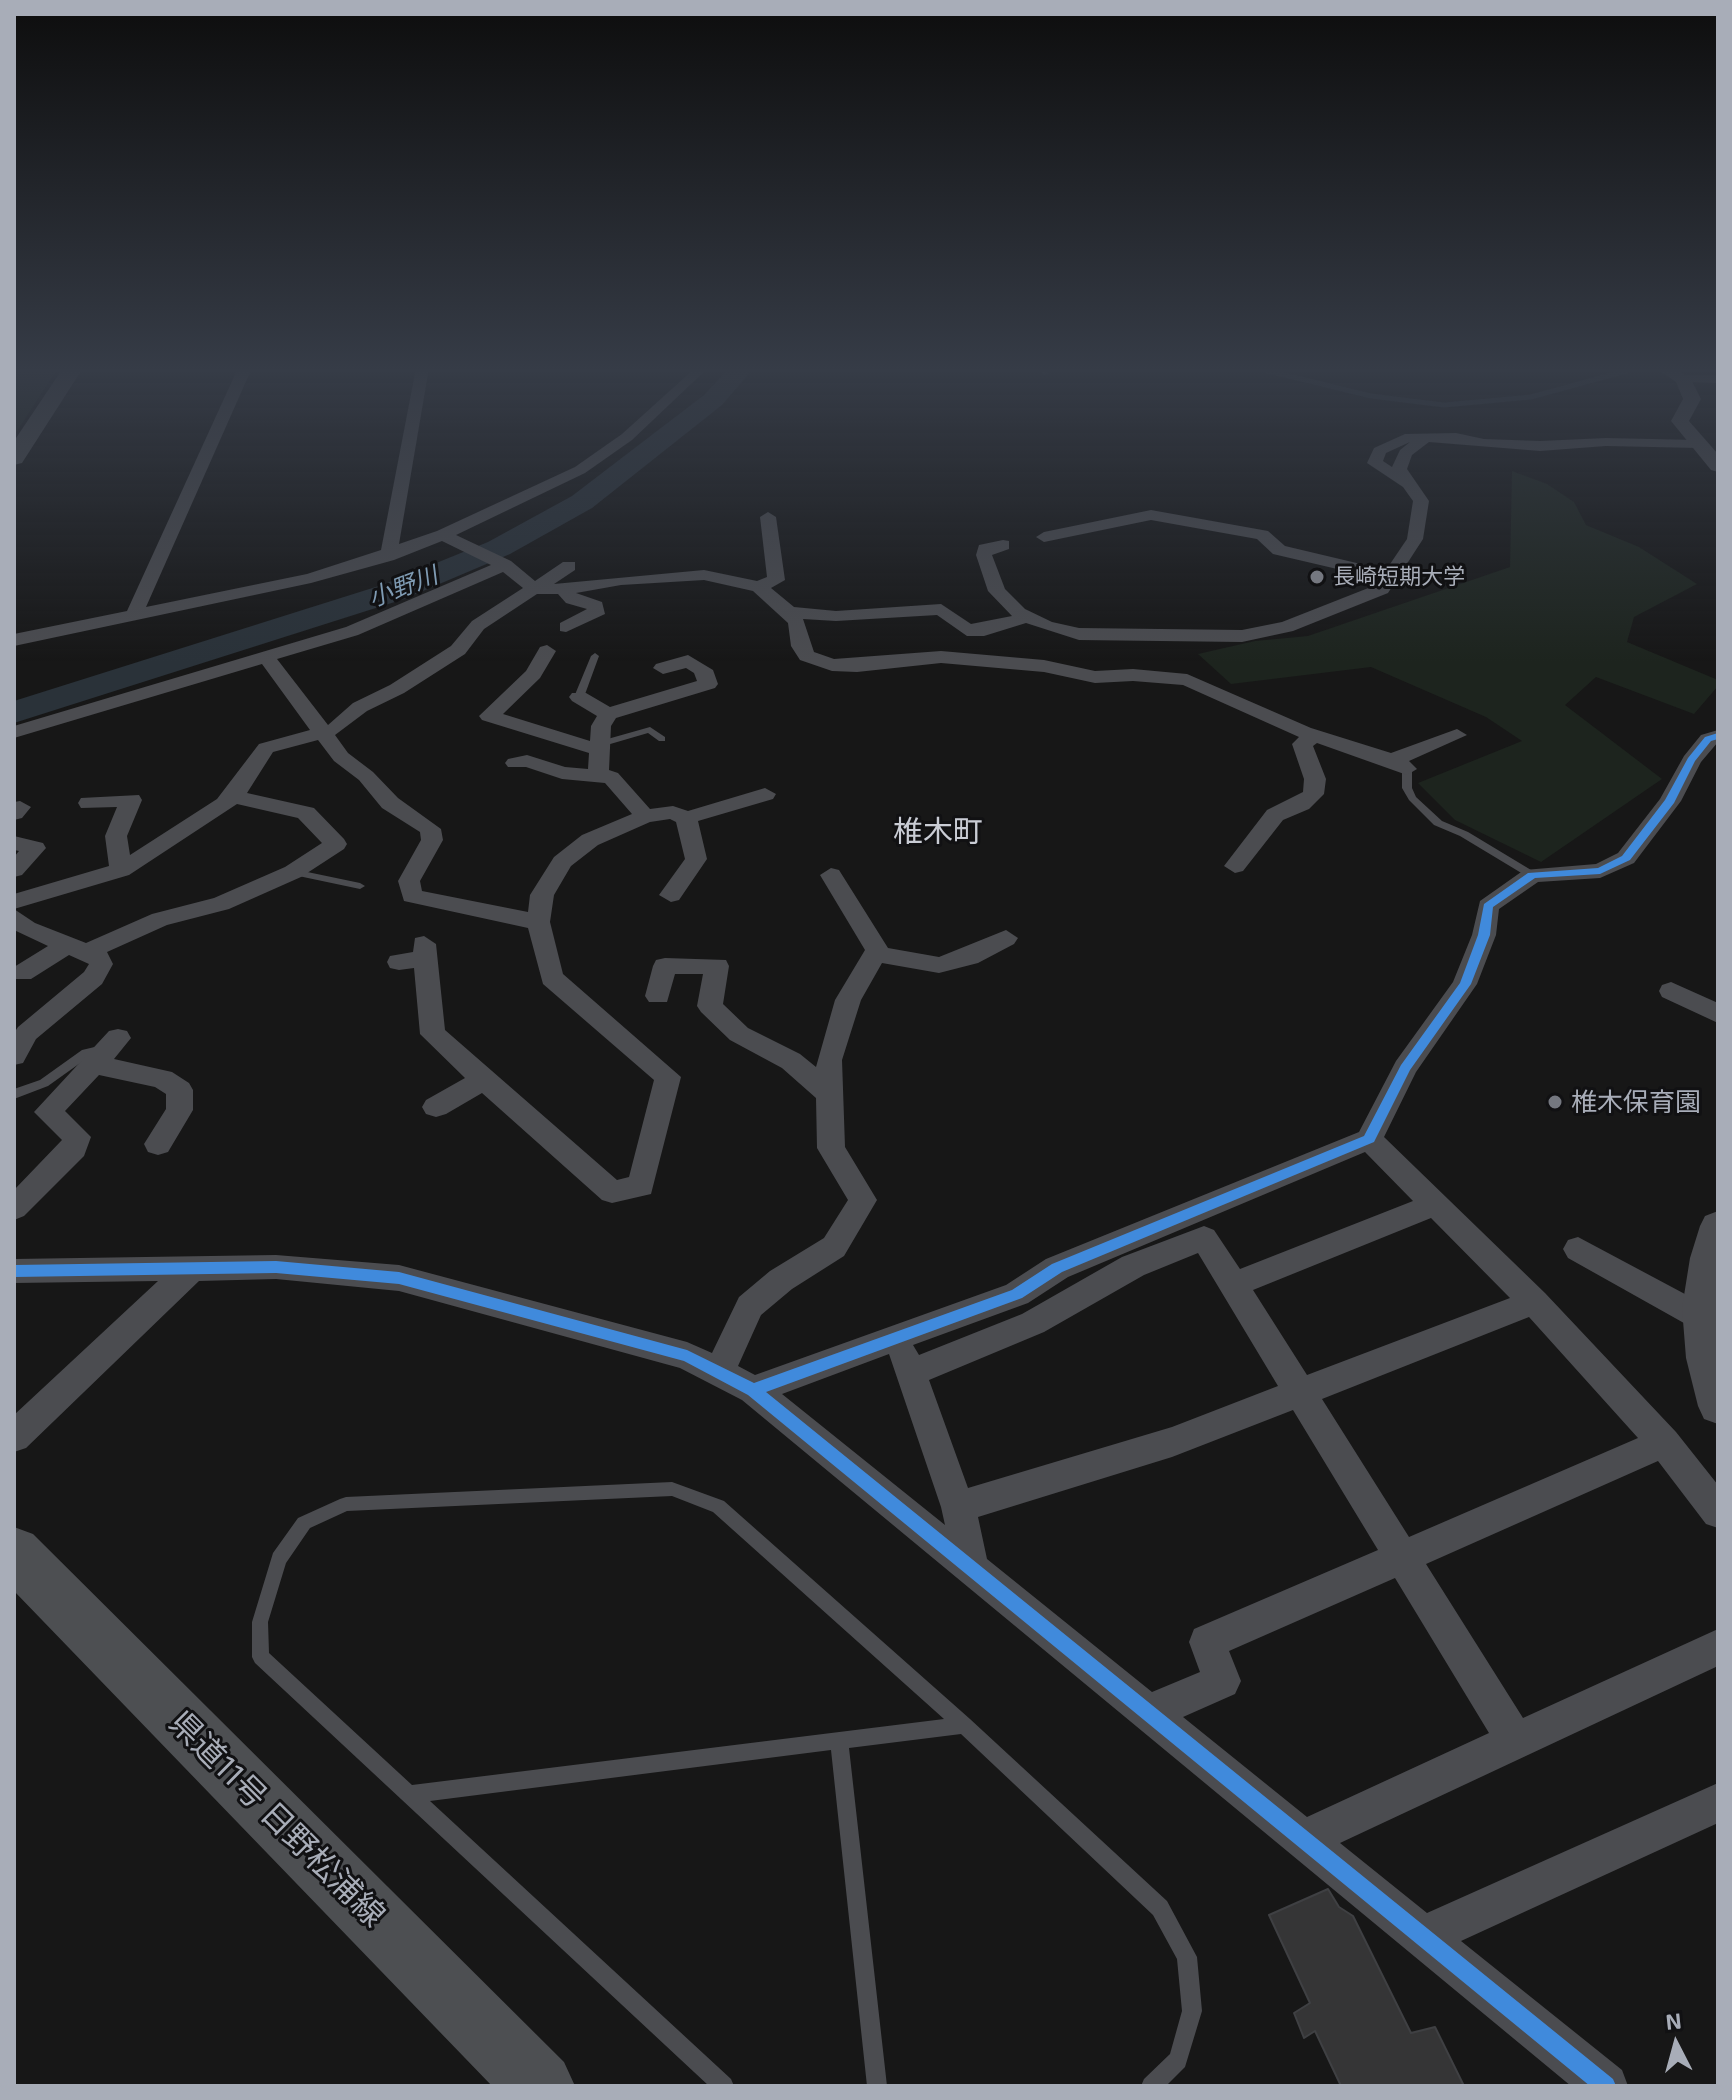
<!DOCTYPE html>
<html>
<head>
<meta charset="utf-8">
<style>
	body { margin:0 }
	#map { position:relative; width:1732px; height:2100px; overflow:hidden; background:#171717; font-family:"Exo 2",sans-serif }
	canvas { display:block }
	.frame { position:absolute; inset:0; border:16px solid #a8adb8; pointer-events:none }
	.north { position:absolute; left:1636px; top:2004px; width:80px; height:80px; -webkit-text-stroke:6px #111113; paint-order:stroke; rotate:354deg; font-size:22px; font-weight:700; line-height:32px; text-align:center; color:#a8adb8 }
	.north::after { content:''; display:block; margin:auto; width:28px; height:36px; background:#a8adb8; clip-path:polygon(50% 0,100% 100%,50% 72%,0 100%) }
</style>
</head>
<body>
<div id="map">
<canvas width="1732" height="2100"></canvas>
<div class="frame"></div>
<div class="north">N</div>
</div>
<script>
const ctx = document.querySelector('canvas').getContext('2d');
ctx.lineJoin = 'round';
function fill(path, color) { ctx.fillStyle = color; ctx.fill(path, 'evenodd'); }
const poly = rows => new Path2D(rows.map(r => 'M' + r).join(''));
function strokePath(path, color, width, dash) { ctx.strokeStyle = color; ctx.lineWidth = width; ctx.lineCap = dash ? 'butt' : 'round'; ctx.setLineDash(dash || []); ctx.stroke(path); }
function drawText(font, color, halo, rows, align = 'center') {
  ctx.font = font + ' "Exo 2","Noto Sans JP",sans-serif'; ctx.lineWidth = 6; ctx.setLineDash([]); ctx.textBaseline = 'middle'; ctx.strokeStyle = halo; ctx.fillStyle = color; for (const [text, x, y, turn = 0] of rows) {
    ctx.save(); ctx.translate(x, y); ctx.rotate((+turn || 0) * Math.PI / 180); ctx.textAlign = isNaN(turn) ? turn : align; if (halo) ctx.strokeText(text, 0, 0); ctx.fillText(text, 0, 0); ctx.restore();
  }
}
const green = poly([
	[14,368,58,368,14,436],
	[1512,471,1547,484,1574,502,1586,525,1639,547,1697,584,1634,617,1627,642,1718,680,1718,686,1694,714,1596,677,1565,705,1662,779,1541,862,1455,820,1418,783,1522,741,1486,717,1371,667,1231,684,1198,654,1255,641,1308,636,1510,567]
]);
const stream = poly([
	[1256,368,1371,396,1444,405,1531,397,1637,368]
]);
const river = poly([
	[729,368,754,368,722,405,592,508,510,554,404,599,14,723,14,701,382,585,488,542,572,496,704,395,729,368]
]);
const building = poly([
	[1328,1889,1339,1907,1353,1916,1411,2033,1435,2027,1464,2086,1341,2086,1315,2031,1304,2038,1294,2013,1310,2003,1269,1915,1328,1889]
]);
const service = poly([
	[1037,368,1043,368,1049,374,1044,375,1037,368],
	[595,653,599,656,584,697,579,700,576,699,574,697,591,656,595,653],
	[650,727,665,737,665,741,659,741,648,733,600,747,595,744,597,742,650,727],
	[1407,766,1412,769,1412,788,1416,797,1442,821,1468,832,1536,873,1537,875,1536,877,1528,877,1460,836,1434,825,1409,800,1402,788,1402,769,1407,766],
	[293,869,360,883,365,886,360,889,289,874,288,872,293,869],
	[103,1045,107,1046,109,1049,107,1052,90,1056,48,1086,14,1099,14,1089,40,1080,82,1050,103,1045],
	[672,1482,724,1501,970,1719,1167,1901,1197,1957,1202,2011,1185,2067,1166,2086,1141,2086,1144,2079,1170,2054,1182,2011,1177,1959,1153,1915,961,1734,849,1748,887,2086,867,2086,831,1750,430,1801,731,2079,734,2086,709,2086,255,1663,252,1657,252,1622,273,1553,298,1518,340,1499,346,1497,672,1482],
	[672,1496,713,1512,944,1719,412,1785,269,1653,268,1622,286,1563,310,1528,347,1511,672,1496]
]);
const minor = poly([
	[238,368,252,368,146,607,307,574,381,550,416,368,429,368,399,544,437,531,575,467,622,434,695,368,708,368,632,440,585,473,456,535,511,561,535,581,563,562,575,562,575,570,554,584,704,570,757,581,767,577,760,517,768,512,776,517,785,580,771,588,794,607,836,611,941,604,971,624,1012,616,988,591,976,555,979,545,1003,540,1009,541,1009,549,992,555,1005,589,1025,609,1052,622,1079,628,1242,630,1282,622,1376,585,1380,579,1273,554,1257,539,1151,520,1044,542,1036,537,1044,532,1151,510,1268,531,1285,546,1386,570,1407,539,1413,501,1403,487,1367,463,1374,448,1405,434,1456,433,1484,439,1540,441,1606,438,1698,440,1705,444,1698,448,1606,446,1540,451,1429,442,1412,455,1407,469,1429,501,1423,539,1388,593,1293,631,1242,642,1079,640,1026,623,984,636,967,636,937,615,836,621,803,619,814,652,834,659,941,651,1044,660,1095,671,1133,669,1187,674,1311,728,1391,753,1457,729,1467,735,1409,761,1417,769,1407,775,1317,743,1313,746,1326,779,1324,794,1309,809,1283,820,1243,871,1235,873,1224,866,1267,810,1303,792,1304,779,1292,744,1299,737,1183,685,1133,681,1095,683,1044,672,941,663,857,672,832,671,800,660,791,646,788,623,753,591,704,580,621,585,576,593,602,602,605,614,566,632,560,631,560,623,587,609,566,603,558,594,537,594,484,629,465,654,404,693,367,711,335,735,348,753,373,772,398,798,441,829,443,840,420,881,422,891,528,912,530,895,554,857,582,835,632,814,605,783,562,779,526,767,508,767,505,763,508,759,527,755,565,767,588,769,589,753,482,720,479,716,526,671,540,647,547,645,556,651,540,678,503,714,590,741,591,726,597,716,572,701,569,697,572,693,586,693,610,707,697,681,694,673,686,668,663,674,653,668,656,664,688,655,713,670,718,684,715,688,616,718,611,726,609,770,618,773,650,809,673,806,688,811,765,788,776,794,773,799,698,821,707,859,679,900,671,902,659,895,685,859,676,822,670,819,650,822,598,845,571,866,554,895,550,922,563,974,681,1077,651,1194,612,1203,602,1200,482,1093,446,1114,436,1117,426,1114,422,1107,426,1100,465,1078,420,1034,414,968,399,970,390,968,387,962,390,956,413,952,415,938,424,936,436,944,445,1030,617,1180,629,1177,654,1080,543,984,528,928,404,901,398,881,421,840,420,832,382,808,359,780,334,761,318,740,273,752,247,793,314,808,344,839,347,844,344,849,301,877,229,909,167,925,107,952,113,964,102,984,36,1039,23,1063,14,1065,14,1033,18,1027,84,972,89,964,69,955,31,979,14,979,14,967,48,946,14,930,14,894,109,866,105,836,117,807,81,808,78,803,81,798,139,795,142,800,127,836,130,855,217,799,259,744,310,730,262,664,14,738,14,726,346,627,491,565,442,541,394,560,311,583,14,646,14,634,127,611,238,368],
	[1410,442,1400,450,1392,467,1383,461,1386,453,1410,442],
	[503,572,523,588,472,621,451,646,390,685,353,703,328,725,277,659,358,635,503,572],
	[237,804,298,818,322,843,285,867,214,898,152,914,86,943,35,923,14,909,129,875,237,804],
	[1683,375,1718,375,1718,383,1678,382,1676,379,1683,375],
	[1718,730,1718,742,1701,762,1681,801,1634,863,1600,878,1538,882,1499,909,1496,935,1477,984,1416,1072,1384,1137,1545,1293,1676,1432,1718,1485,1718,1528,1706,1524,1658,1461,1426,1564,1523,1718,1718,1629,1718,1666,1340,1843,1427,1913,1718,1783,1718,1823,1461,1941,1622,2070,1628,2086,1571,2086,742,1400,680,1368,399,1291,276,1279,199,1281,26,1448,14,1452,14,1415,158,1281,14,1283,14,1259,276,1255,399,1265,687,1342,712,1353,739,1297,770,1271,824,1238,848,1200,817,1148,816,1098,782,1068,730,1040,701,1012,697,1006,703,974,675,974,667,1002,649,1002,645,996,653,966,656,960,665,958,726,960,729,966,723,1004,748,1028,800,1054,816,1067,835,1000,865,950,820,875,831,868,839,870,888,948,939,957,1006,930,1018,938,1014,944,978,963,939,973,882,963,861,1000,842,1060,845,1147,877,1200,844,1256,792,1289,761,1315,738,1366,755,1375,1006,1285,1046,1259,1359,1132,1396,1061,1453,982,1472,935,1480,901,1524,870,1596,864,1618,853,1660,799,1684,756,1701,735,1718,730],
	[1365,1152,1413,1201,1240,1269,1214,1230,1204,1226,1122,1257,1022,1314,919,1355,913,1345,1028,1303,1068,1277,1365,1152],
	[1431,1218,1510,1298,1307,1375,1253,1290,1431,1218],
	[1198,1253,1278,1386,1172,1427,968,1488,929,1380,1044,1332,1144,1275,1198,1253],
	[1529,1317,1638,1438,1409,1537,1322,1399,1529,1317],
	[889,1354,941,1507,945,1525,782,1394,889,1354],
	[1293,1410,1378,1550,1194,1629,1189,1642,1200,1672,1152,1692,987,1559,978,1517,1172,1457,1293,1410],
	[1395,1578,1489,1733,1307,1817,1183,1717,1235,1694,1241,1681,1229,1651,1395,1578],
	[20,801,31,807,22,818,14,820,14,802,20,801],
	[14,836,43,843,46,848,22,875,14,877,14,857,19,851,14,850,14,836],
	[1671,982,1718,1003,1718,1023,1662,997,1659,991,1662,985,1671,982],
	[118,1029,127,1031,131,1038,114,1059,172,1072,189,1083,193,1090,193,1110,168,1152,158,1155,148,1152,144,1144,166,1109,166,1094,155,1087,99,1075,65,1111,91,1137,84,1156,24,1216,14,1220,14,1190,62,1140,34,1112,109,1031,118,1029],
	[1578,1237,1713,1309,1717,1318,1713,1327,1702,1331,1691,1327,1568,1258,1563,1249,1568,1240,1578,1237]
]);
const tertiary = poly([
	[1656,368,1675,368,1691,379,1701,399,1689,421,1718,454,1718,472,1711,470,1671,421,1683,399,1676,382,1656,368],
	[1718,1211,1718,1424,1704,1419,1698,1406,1686,1358,1682,1308,1690,1258,1700,1226,1705,1216,1718,1211]
]);
const primary = poly([
	[63,368,83,368,22,463,14,465,14,441,63,368],
	[14,1527,33,1534,564,2062,575,2086,492,2086,14,1591,14,1527]
]);
const cycleway = poly([
	[1718,733,1718,739,1711,741,1695,761,1674,803,1630,860,1600,874,1535,878,1493,907,1490,935,1471,984,1410,1070,1374,1142,1062,1272,1022,1298,766,1392,1613,2079,1616,2086,1590,2086,748,1395,684,1361,399,1284,276,1273,14,1277,14,1265,276,1261,399,1272,687,1350,754,1383,1012,1290,1052,1264,1364,1136,1401,1065,1460,983,1478,935,1484,904,1528,873,1598,868,1622,856,1665,800,1688,758,1705,737,1718,733]
]);
const markers = [
	[1317,577,8,"#757880"],
	[1555,1102,8,"#757880"]
];
const farPoinames = [
	["長崎短期大学",1333,577]
];
const farWaternames = [
	["小野川",403,587,-21]
];
const poiNames = [
	["椎木保育園",1571,1102]
];
const quarterNames = [
	["椎木町",938,832]
];
const nearStreetnames = [
	["県道11号 日野松浦線",277,1819,45]
];
fill(green, '#1d241e');
strokePath(stream, '#2a3239', 5);
fill(river, '#2a3239');
fill(building, '#353536');
strokePath(building, '#3f4043', 2);
fill(service, '#4b4c50');
fill(minor, '#4b4c50');
fill(tertiary, '#4b4c50');
fill(primary, '#4d4f52');
fill(cycleway, '#408adc');
const sky = ctx.createLinearGradient(0, 0, 0, 662);
sky.addColorStop(0, '#0d0d0d');
sky.addColorStop(0.56, '#363c47');
sky.addColorStop(1, '#363c4700');
ctx.fillStyle = sky;
ctx.fillRect(0, 0, 1732, 662);
for (const [x, y, r, color] of markers) { const dot = new Path2D(); dot.arc(x, y, r, 0, 2 * Math.PI); ctx.fillStyle = color; ctx.fill(dot); strokePath(dot, '#111113', 3); }
drawText('22px', '#a8adb8', '#111113', farPoinames, 'left');
drawText('italic 24px', '#7f9bb3', '#111113', farWaternames);
drawText('26px', '#a8adb8', '#111113', poiNames, 'left');
drawText('30px', '#c9ccd4', '#111113', quarterNames);
drawText('32px', '#a8adb8', '#111113', nearStreetnames);
</script>
</body>
</html>
